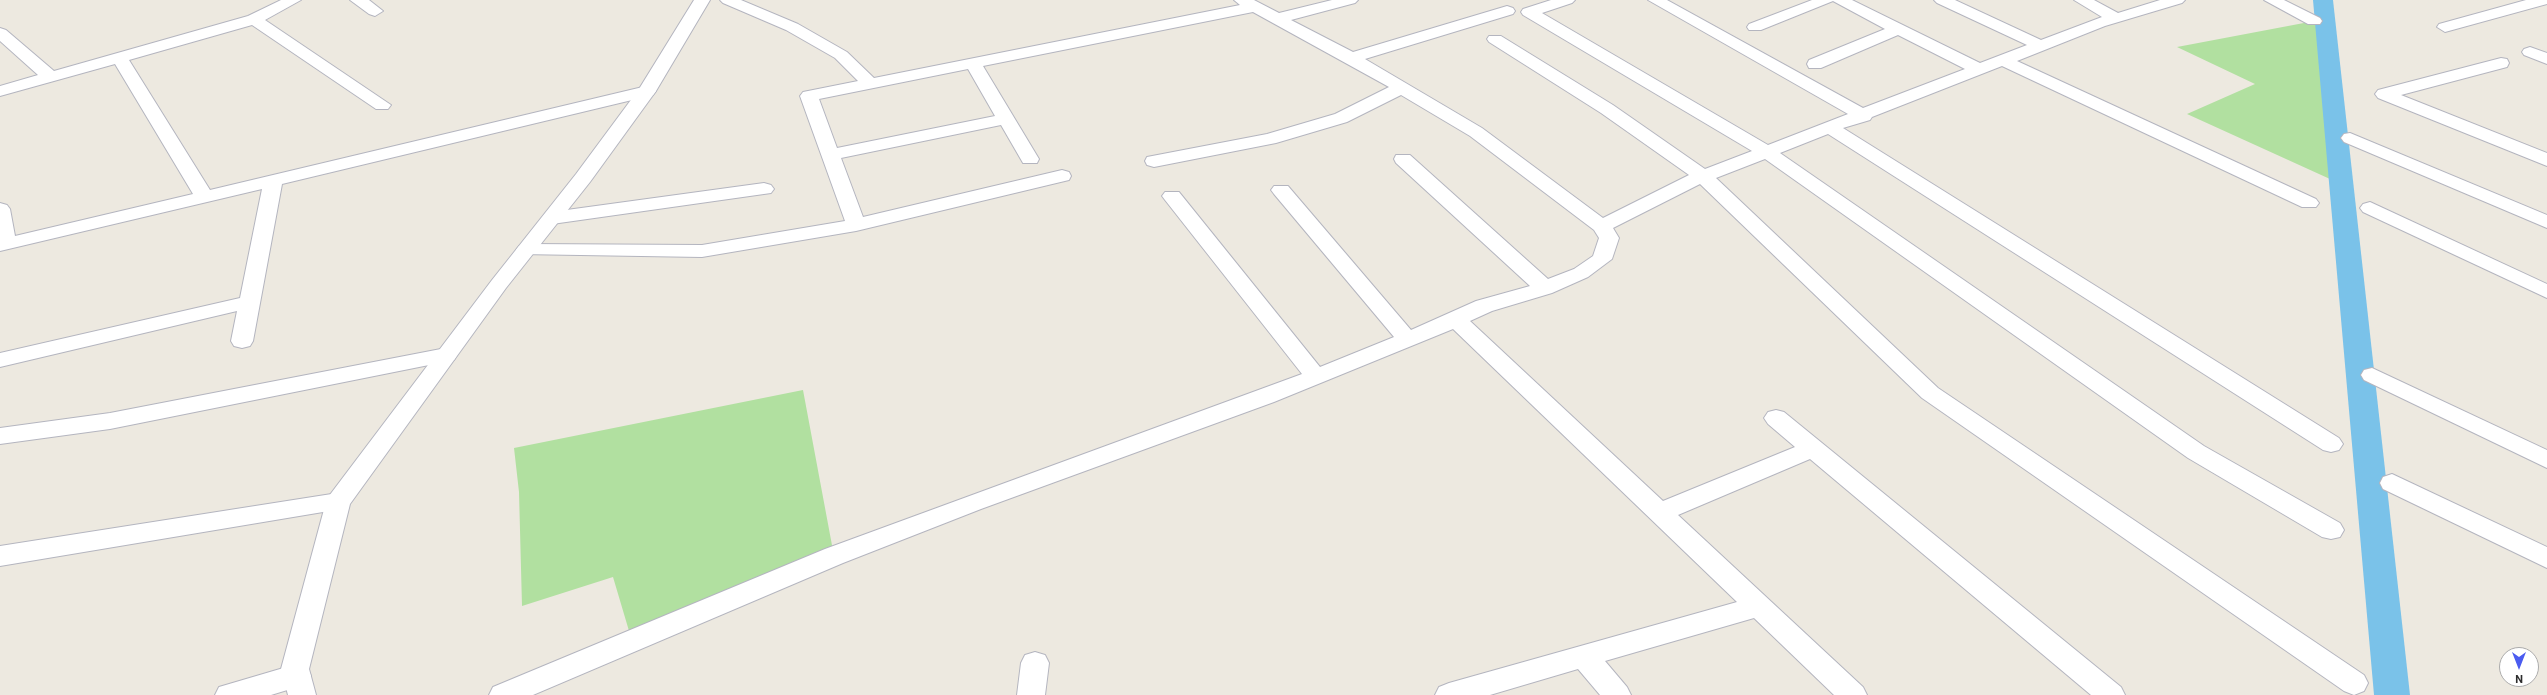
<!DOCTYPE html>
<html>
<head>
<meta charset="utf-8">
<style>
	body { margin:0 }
	#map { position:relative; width:2547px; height:695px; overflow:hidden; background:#ede9e0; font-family:Roboto,sans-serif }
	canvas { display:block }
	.north { position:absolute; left:2499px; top:647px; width:40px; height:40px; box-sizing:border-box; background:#fff; border:1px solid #ababab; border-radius:50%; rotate:180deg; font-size:11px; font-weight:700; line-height:16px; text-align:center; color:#2d2d2d }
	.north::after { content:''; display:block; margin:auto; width:14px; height:18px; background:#4b5cf0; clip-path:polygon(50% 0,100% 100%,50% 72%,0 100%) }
</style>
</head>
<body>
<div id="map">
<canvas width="2547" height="695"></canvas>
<div class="north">N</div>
</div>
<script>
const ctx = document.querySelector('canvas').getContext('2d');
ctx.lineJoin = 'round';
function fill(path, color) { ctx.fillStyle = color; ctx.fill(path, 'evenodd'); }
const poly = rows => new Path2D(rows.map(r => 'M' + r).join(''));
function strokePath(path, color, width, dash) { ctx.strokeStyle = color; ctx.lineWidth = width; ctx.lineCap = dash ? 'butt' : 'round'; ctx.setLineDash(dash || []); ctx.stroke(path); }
const green = poly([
	[2325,19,2341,184,2187,114,2255,84,2177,47],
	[803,390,834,556,632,641,613,577,522,606,519,492,514,448]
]);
const canal = poly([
	[2313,0,2333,0,2410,695,2374,695,2313,0]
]);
const street = poly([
	[281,0,301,0,265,20,391,105,388,109,376,109,252,25,129,60,210,190,647,86,653,87,656,91,653,95,282,184,253,341,250,346,242,348,234,346,231,341,237,311,0,367,0,353,240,298,262,189,0,251,0,203,7,205,10,209,15,236,193,194,115,64,0,96,0,86,38,75,0,41,0,28,6,30,54,71,248,16,281,0],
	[350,0,369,0,383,11,375,16,369,14,350,0],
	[720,0,741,0,798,24,847,52,874,78,1240,5,1234,0,1254,0,1279,13,1332,0,1358,0,1355,3,1291,20,1353,52,1507,6,1513,8,1515,11,1513,14,1365,59,1482,128,1603,218,1689,175,1601,113,1489,42,1487,39,1489,36,1501,36,1613,105,1705,169,1752,151,1523,15,1521,12,1523,9,1551,0,1575,0,1572,3,1542,13,1768,145,1848,114,1648,0,1667,0,1863,108,1965,69,1898,35,1821,68,1809,68,1807,64,1809,60,1885,29,1833,1,1761,30,1749,30,1747,27,1749,24,1812,0,1852,0,1980,63,2027,45,1937,3,1934,0,1955,0,2041,40,2102,17,2074,0,2094,0,2118,13,2160,0,2185,0,2182,3,2105,26,2017,61,2316,199,2319,203,2316,207,2302,207,2002,66,1872,117,1870,120,1843,128,2339,438,2343,444,2339,450,2331,452,2323,450,1828,134,1780,153,2204,446,2340,523,2344,530,2340,537,2331,539,2322,537,2188,458,1765,159,1716,178,1938,388,2364,675,2368,683,2364,691,2354,695,2344,691,1922,398,1700,184,1613,228,1619,238,1612,259,1588,277,1552,293,1492,311,1470,321,1663,501,1795,447,1768,424,1764,418,1768,412,1776,410,1784,412,2121,687,2125,695,2091,695,1810,459,1678,515,1863,687,1867,695,1834,695,1754,618,1605,661,1627,687,1631,695,1600,695,1578,669,1490,695,1435,695,1439,687,1449,683,1737,602,1453,329,1274,402,981,509,843,563,533,695,489,695,493,687,825,549,1302,374,1165,200,1162,196,1165,192,1179,192,1320,367,1394,337,1274,194,1271,190,1274,186,1288,186,1411,330,1476,301,1530,286,1396,163,1394,159,1396,155,1410,155,1548,279,1574,269,1593,256,1599,238,1594,230,1470,136,1401,95,1347,122,1276,143,1154,167,1147,165,1145,161,1147,157,1267,134,1335,114,1389,87,1253,12,983,66,1039,159,1037,163,1023,163,1001,125,841,158,863,217,1062,170,1069,172,1071,176,1069,180,856,231,702,257,519,254,516,250,519,246,526,244,702,245,845,221,800,96,803,92,858,81,835,58,786,30,723,3,720,0],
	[968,69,995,116,837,148,819,99,968,69],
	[2264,0,2284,0,2320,18,2322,21,2320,24,2308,24,2264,0],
	[2526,0,2547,0,2547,4,2445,32,2437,27,2439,24,2526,0],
	[2530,47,2547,53,2547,64,2524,55,2522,52,2524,49,2530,47],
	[2501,58,2507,59,2509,63,2507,67,2401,95,2547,153,2547,166,2378,98,2375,94,2378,90,2501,58],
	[2350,133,2547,215,2547,228,2344,142,2341,138,2344,134,2350,133],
	[764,183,771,185,774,189,771,193,552,224,545,222,542,218,545,214,552,212,764,183],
	[2370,202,2547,284,2547,298,2363,212,2360,208,2363,204,2370,202],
	[446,348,454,350,457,355,454,360,110,429,0,444,0,428,110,413,446,348],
	[2372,368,2547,450,2547,468,2364,380,2361,375,2364,370,2372,368],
	[2392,474,2547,547,2547,568,2383,489,2380,483,2383,477,2392,474],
	[338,493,347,496,350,502,347,508,0,566,0,546,338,493],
	[1035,652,1045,655,1049,663,1045,695,1017,695,1021,663,1025,655,1035,652],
	[297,664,307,668,311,676,307,684,271,695,215,695,219,687,297,664]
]);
const secondary = poly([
	[694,0,710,0,656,91,590,182,506,288,350,504,309,669,316,695,288,695,281,669,326,502,329,496,492,280,576,174,639,89,694,0]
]);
fill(green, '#b1e0a0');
fill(canal, '#7ac2e9');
strokePath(street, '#b4b5bf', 2);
strokePath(secondary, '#b4b5bf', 2);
fill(street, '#fff');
fill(secondary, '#fff');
</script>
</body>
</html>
